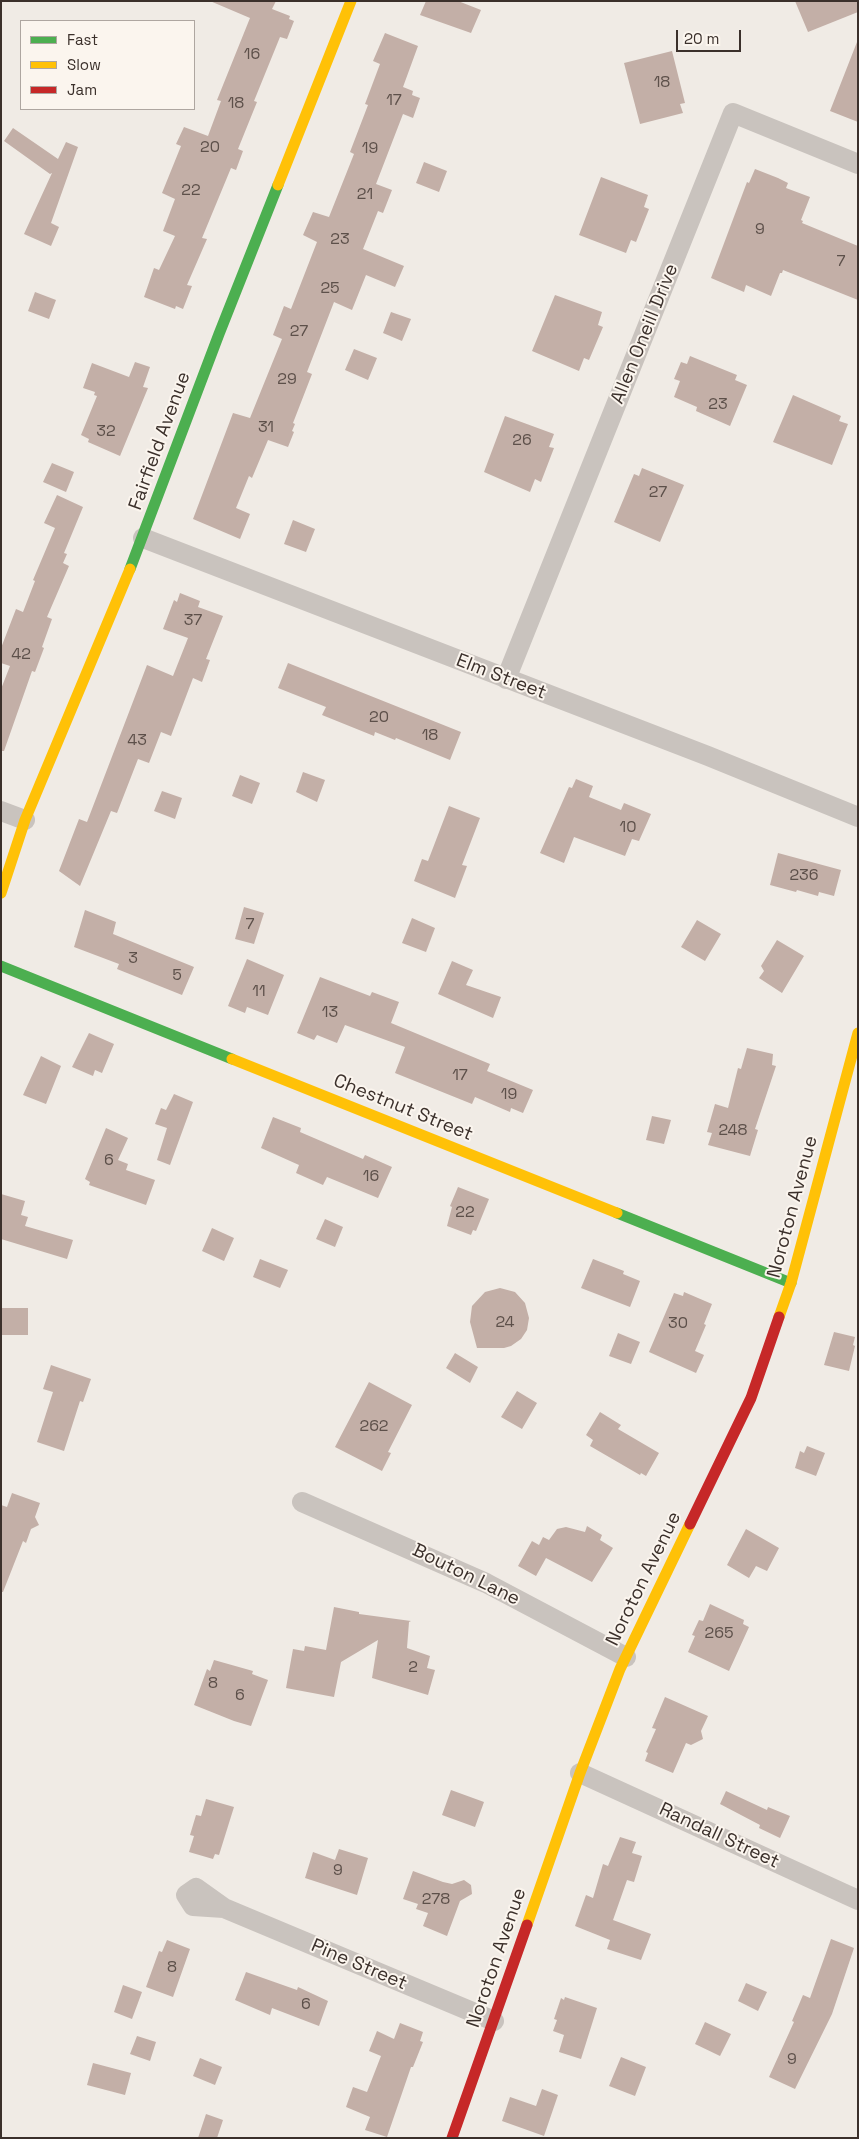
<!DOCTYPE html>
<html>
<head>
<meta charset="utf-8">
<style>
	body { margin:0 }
	#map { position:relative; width:859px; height:2139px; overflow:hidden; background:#f0ebe5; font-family:"Space Grotesk",sans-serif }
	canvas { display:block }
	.frame { position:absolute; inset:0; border:2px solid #3b302b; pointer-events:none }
	.legend { position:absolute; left:20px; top:20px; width:175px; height:90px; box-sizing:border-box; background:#fbf5ee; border:1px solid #aea6a0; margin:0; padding:6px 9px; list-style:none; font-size:15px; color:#3b302b }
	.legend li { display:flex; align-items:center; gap:10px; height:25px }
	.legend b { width:25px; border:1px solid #aea6a0 }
	.scale { position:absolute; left:676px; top:30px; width:65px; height:22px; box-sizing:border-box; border:2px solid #3b302b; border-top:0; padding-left:6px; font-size:15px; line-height:18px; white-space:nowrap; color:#3b302b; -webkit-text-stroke:4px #fbf5ee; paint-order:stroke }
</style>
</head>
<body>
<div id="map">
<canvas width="859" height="2139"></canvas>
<div class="frame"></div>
<ul class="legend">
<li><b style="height:6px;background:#4caf50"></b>Fast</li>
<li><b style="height:6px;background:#ffc107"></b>Slow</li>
<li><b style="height:6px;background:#c62828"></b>Jam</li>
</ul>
<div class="scale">20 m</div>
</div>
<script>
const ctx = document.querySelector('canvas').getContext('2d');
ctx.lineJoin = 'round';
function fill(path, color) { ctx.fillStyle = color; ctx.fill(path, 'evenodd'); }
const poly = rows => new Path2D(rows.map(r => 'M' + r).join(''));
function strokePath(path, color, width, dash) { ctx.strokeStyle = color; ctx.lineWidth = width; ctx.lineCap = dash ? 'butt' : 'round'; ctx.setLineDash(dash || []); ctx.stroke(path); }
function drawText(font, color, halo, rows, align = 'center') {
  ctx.font = font + ' "Space Grotesk",sans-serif'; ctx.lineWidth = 4; ctx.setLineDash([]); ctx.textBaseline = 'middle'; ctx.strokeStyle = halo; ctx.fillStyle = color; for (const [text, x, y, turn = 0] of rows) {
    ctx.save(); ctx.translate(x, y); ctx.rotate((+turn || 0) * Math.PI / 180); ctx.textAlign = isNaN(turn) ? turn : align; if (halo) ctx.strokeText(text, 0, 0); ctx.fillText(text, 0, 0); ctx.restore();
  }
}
const building = poly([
	[210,1,276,1,272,9,290,16,289,19,294,21,287,39,280,37,254,101,257,102,238,149,243,151,236,170,231,168,202,238,207,239,187,285,192,286,183,309,176,306,175,309,144,297,154,268,159,270,175,236,163,231,175,199,162,193,181,146,176,144,184,127,208,136,221,101,217,100,250,18],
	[426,1,458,1,481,10,471,33,420,15],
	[795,1,858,1,858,12,808,32],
	[385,33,418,46,403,87,413,91,412,95,420,98,413,118,403,114,376,184,392,190,383,213,378,211,363,249,404,266,395,287,366,275,352,310,334,302,307,372,312,374,293,423,295,424,292,431,294,432,288,447,268,440,252,478,249,476,236,508,250,514,240,539,193,519,233,413,250,418,282,339,273,335,284,306,291,309,317,242,303,235,313,212,329,217,354,154,350,152,368,105,365,104,380,64,373,61],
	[857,42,858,42,858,122,830,111],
	[672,51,685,103,680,104,683,113,640,124,624,63],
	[13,128,58,159,66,142,78,147,51,223,59,227,51,246,24,234,52,173,50,174,4,141],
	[424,162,447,171,439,192,416,183],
	[755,169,778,178,788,183,786,188,810,197,801,220,803,221,802,223,858,246,858,300,783,270,782,273,780,273,771,296,746,285,744,292,711,278,747,182,749,183],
	[601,177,648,195,644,207,649,209,636,242,631,240,626,253,579,235],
	[35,292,56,300,49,319,28,311],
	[555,295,602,312,598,325,603,327,589,360,584,358,579,371,532,351],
	[391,312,411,319,402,341,383,333],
	[354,349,377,358,368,380,345,370],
	[690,356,737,375,735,380,747,385,730,426,696,411,697,407,674,397,680,381,674,379,681,362,687,364],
	[135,362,150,367,143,387,148,388,120,456,88,442,89,439,81,435,97,396,94,395,95,392,83,388,92,363,129,377],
	[793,395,841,416,839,421,848,424,832,465,773,442],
	[505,416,554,434,549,447,554,448,541,482,535,479,530,492,484,472],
	[52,463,74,472,66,492,43,482],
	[642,468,684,485,660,542,614,522,634,474,639,476],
	[57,495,83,507,64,553,67,554,63,563,69,566,47,617,52,619,42,647,44,648,35,672,32,671,4,751,1,751,1,689,10,666,1,663,1,648,16,609,23,612,35,581,33,580,55,528,44,523],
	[293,520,315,529,306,552,284,544],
	[180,593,200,601,198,607,223,616,206,659,210,660,202,682,193,678,171,736,161,732,149,763,138,759,117,813,111,811,80,886,59,871,79,819,87,822,147,665,173,676,188,638,163,629,174,600,177,602],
	[288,663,461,732,450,760,396,738,395,740,375,732,374,736,322,715,326,707,278,688],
	[303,772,325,780,317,802,296,792],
	[240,775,260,783,252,804,232,796],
	[576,779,593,786,589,797,621,810,624,803,651,814,639,841,632,839,625,856,574,837,564,863,540,853,569,787,572,788],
	[162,791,182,798,175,819,154,811],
	[449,806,480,818,462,865,467,866,455,898,414,881,422,859,428,861],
	[778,853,841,870,834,896,819,892,818,896,797,890,796,892,770,885],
	[244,907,264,913,254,944,235,939],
	[85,910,116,922,113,934,194,967,182,995,117,969,119,964,74,947],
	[412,918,435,928,426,952,402,943],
	[697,920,721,934,705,961,681,947],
	[777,940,804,956,782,993,759,978,764,971,761,966],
	[247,959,284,975,268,1015,247,1007,245,1013,228,1006],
	[452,961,473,970,466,985,501,997,493,1018,438,994],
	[320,977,370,996,372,992,399,1002,391,1023,490,1064,487,1071,533,1090,523,1113,511,1108,510,1112,475,1097,472,1104,395,1073,405,1047,345,1025,337,1043,317,1035,314,1040,297,1033],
	[89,1033,114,1044,102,1073,95,1070,93,1076,72,1067],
	[747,1048,773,1054,772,1065,776,1066,755,1129,758,1130,750,1156,708,1145,712,1133,707,1132,715,1104,728,1108,738,1068,741,1069],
	[41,1056,61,1066,46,1104,23,1095],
	[174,1094,193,1102,170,1165,157,1160,167,1128,155,1124,161,1108,166,1110],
	[652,1116,671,1120,664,1144,646,1140],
	[273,1117,301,1128,300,1132,363,1159,365,1155,392,1167,378,1198,327,1177,323,1185,296,1173,299,1165,261,1148],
	[106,1128,128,1138,118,1160,128,1164,126,1170,155,1180,146,1205,89,1185,90,1182,85,1179],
	[458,1187,489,1199,476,1231,473,1230,471,1235,447,1226,452,1207,450,1206],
	[1,1194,25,1201,21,1215,28,1217,25,1226,73,1240,67,1259,1,1239],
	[325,1219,343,1227,335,1247,316,1239],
	[212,1228,234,1238,224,1261,202,1251],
	[260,1259,288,1270,280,1288,253,1277],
	[593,1259,624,1271,623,1274,640,1281,630,1307,581,1288],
	[500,1288,515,1292,525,1303,529,1318,527,1330,521,1339,511,1346,504,1348,477,1348,470,1322,472,1306,485,1292],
	[684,1292,712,1304,704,1324,706,1325,695,1351,704,1355,696,1373,649,1352,674,1293,683,1296],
	[1,1308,28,1308,28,1335,1,1335],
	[834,1332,855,1337,853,1345,855,1346,849,1371,824,1365],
	[618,1333,640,1342,631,1364,609,1356],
	[455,1353,478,1367,470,1383,446,1368],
	[51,1365,91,1379,83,1402,80,1401,64,1451,37,1442,53,1392,43,1389],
	[369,1382,412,1405,388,1452,391,1453,382,1471,335,1447],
	[517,1391,537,1403,522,1429,501,1417],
	[600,1412,621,1425,618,1429,659,1453,646,1476,641,1473,640,1475,590,1446,593,1440,586,1435],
	[807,1446,825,1453,816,1476,795,1468,800,1451,804,1453],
	[12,1493,40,1503,35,1517,39,1525,31,1529,26,1543,23,1541,3,1592,1,1592,1,1505,7,1507],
	[587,1526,602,1535,600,1540,613,1548,592,1582,546,1558,536,1576,518,1566,532,1541,539,1545,543,1537,549,1540,557,1529,566,1527,585,1532],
	[746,1529,779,1548,767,1571,756,1566,749,1578,727,1565],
	[710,1604,744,1620,743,1624,749,1627,729,1671,688,1652,695,1636,692,1635,699,1620,703,1621],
	[334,1607,359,1612,359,1614,411,1621,409,1622,407,1648,430,1656,427,1668,435,1670,428,1695,372,1678,378,1640,341,1662,334,1697,286,1688,293,1649,304,1651,305,1646,326,1650],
	[214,1660,253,1671,252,1674,268,1680,251,1726,234,1721,194,1705,207,1669,210,1671],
	[665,1697,708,1716,701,1731,703,1739,691,1745,686,1743,673,1773,645,1761,648,1753,646,1752,656,1729,652,1728],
	[451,1790,484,1802,475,1827,442,1815],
	[726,1791,767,1810,768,1807,790,1816,780,1838,759,1828,760,1825,720,1804],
	[206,1799,234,1807,219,1855,215,1854,213,1859,189,1852,194,1836,190,1835,196,1815,201,1816],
	[620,1837,636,1842,632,1853,642,1856,634,1882,627,1880,613,1920,651,1934,641,1960,607,1949,610,1940,575,1926,586,1895,593,1898,603,1864,608,1866],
	[339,1849,368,1858,357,1895,305,1878,313,1852,335,1860],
	[413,1871,443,1882,452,1884,464,1880,471,1885,472,1894,460,1901,447,1936,423,1926,428,1913,416,1909,418,1904,403,1899],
	[831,1939,854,1948,832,2014,795,2089,769,2077,794,2022,792,2021,803,1995,810,1998],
	[167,1940,190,1949,173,1997,146,1987,159,1951,162,1952],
	[246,1972,297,1990,298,1987,328,2001,319,2026,272,2008,270,2015,235,2000],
	[746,1983,767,1992,758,2011,738,2001],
	[123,1985,142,1992,132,2019,114,2012],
	[565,1997,597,2008,581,2059,559,2052,564,2035,553,2031,557,2020,554,2019,561,1998,564,2000],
	[705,2022,731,2034,720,2056,695,2044],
	[400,2023,423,2032,420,2041,423,2042,413,2067,411,2067,387,2137,365,2130,370,2117,346,2107,353,2087,367,2092,381,2056,369,2051,377,2031,394,2039],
	[137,2036,156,2042,150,2061,130,2054],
	[621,2057,646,2067,635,2096,609,2086],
	[200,2058,222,2067,215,2085,193,2076],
	[93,2063,131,2073,125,2095,87,2085],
	[542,2089,558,2095,544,2136,502,2121,510,2097,536,2106],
	[206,2114,223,2120,217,2138,198,2138]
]);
const street = poly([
	[143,538,708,756,858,817],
	[506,679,733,113,858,164],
	[1,811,25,820],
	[302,1502,486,1583,626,1657],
	[580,1773,858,1900],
	[224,1908,193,1906,186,1895,196,1888,224,1908,494,2021]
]);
const fast = poly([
	[130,569,219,334,278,185],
	[1,966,232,1059],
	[617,1213,791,1283]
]);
const slow = poly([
	[278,185,351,1],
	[1,893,25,820,130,569],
	[232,1059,617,1213],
	[779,1317,791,1283,858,1033],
	[527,1925,580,1773,620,1669,690,1524]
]);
const jam = poly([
	[690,1524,751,1398,779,1317],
	[452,2138,527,1925]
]);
const numberNames = [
	["16",252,55],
	["18",662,83],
	["17",394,101],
	["18",236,104],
	["20",210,148],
	["19",370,149],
	["22",191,191],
	["21",365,195],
	["9",760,230],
	["23",340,240],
	["7",841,262],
	["25",330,289],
	["27",299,332],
	["29",287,380],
	["23",718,405],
	["31",266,428],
	["32",106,432],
	["26",522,441],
	["27",658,493],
	["37",193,621],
	["42",21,655],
	["20",379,718],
	["18",430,736],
	["43",137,741],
	["10",628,828],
	["236",804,876],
	["7",250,925],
	["3",133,959],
	["5",177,976],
	["11",259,992],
	["13",330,1013],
	["17",460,1076],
	["19",509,1095],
	["248",733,1131],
	["6",109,1161],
	["16",371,1177],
	["22",465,1213],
	["24",505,1323],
	["30",678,1324],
	["262",374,1427],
	["265",719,1634],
	["2",413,1668],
	["8",213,1684],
	["6",240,1696],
	["9",338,1871],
	["278",436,1900],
	["8",172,1968],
	["6",306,2005],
	["9",792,2060]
];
const streetNames = [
	["Allen Oneill Drive",645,334,-68],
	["Fairfield Avenue",160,441,-70],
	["Elm Street",501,677,21],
	["Chestnut Street",403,1108,22],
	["Noroton Avenue",793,1207,-75],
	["Bouton Lane",466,1575,26],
	["Noroton Avenue",644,1579,-64],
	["Randall Street",719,1836,25],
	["Noroton Avenue",497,1958,-71],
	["Pine Street",359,1965,23]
];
fill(building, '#c3afa7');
strokePath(street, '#c9c3be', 20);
strokePath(fast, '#4caf50', 11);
strokePath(slow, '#ffc107', 11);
strokePath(jam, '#c62828', 11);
drawText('16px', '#5d504a', null, numberNames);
drawText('19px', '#3b302b', '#fbf5ee', streetNames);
</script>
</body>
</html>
